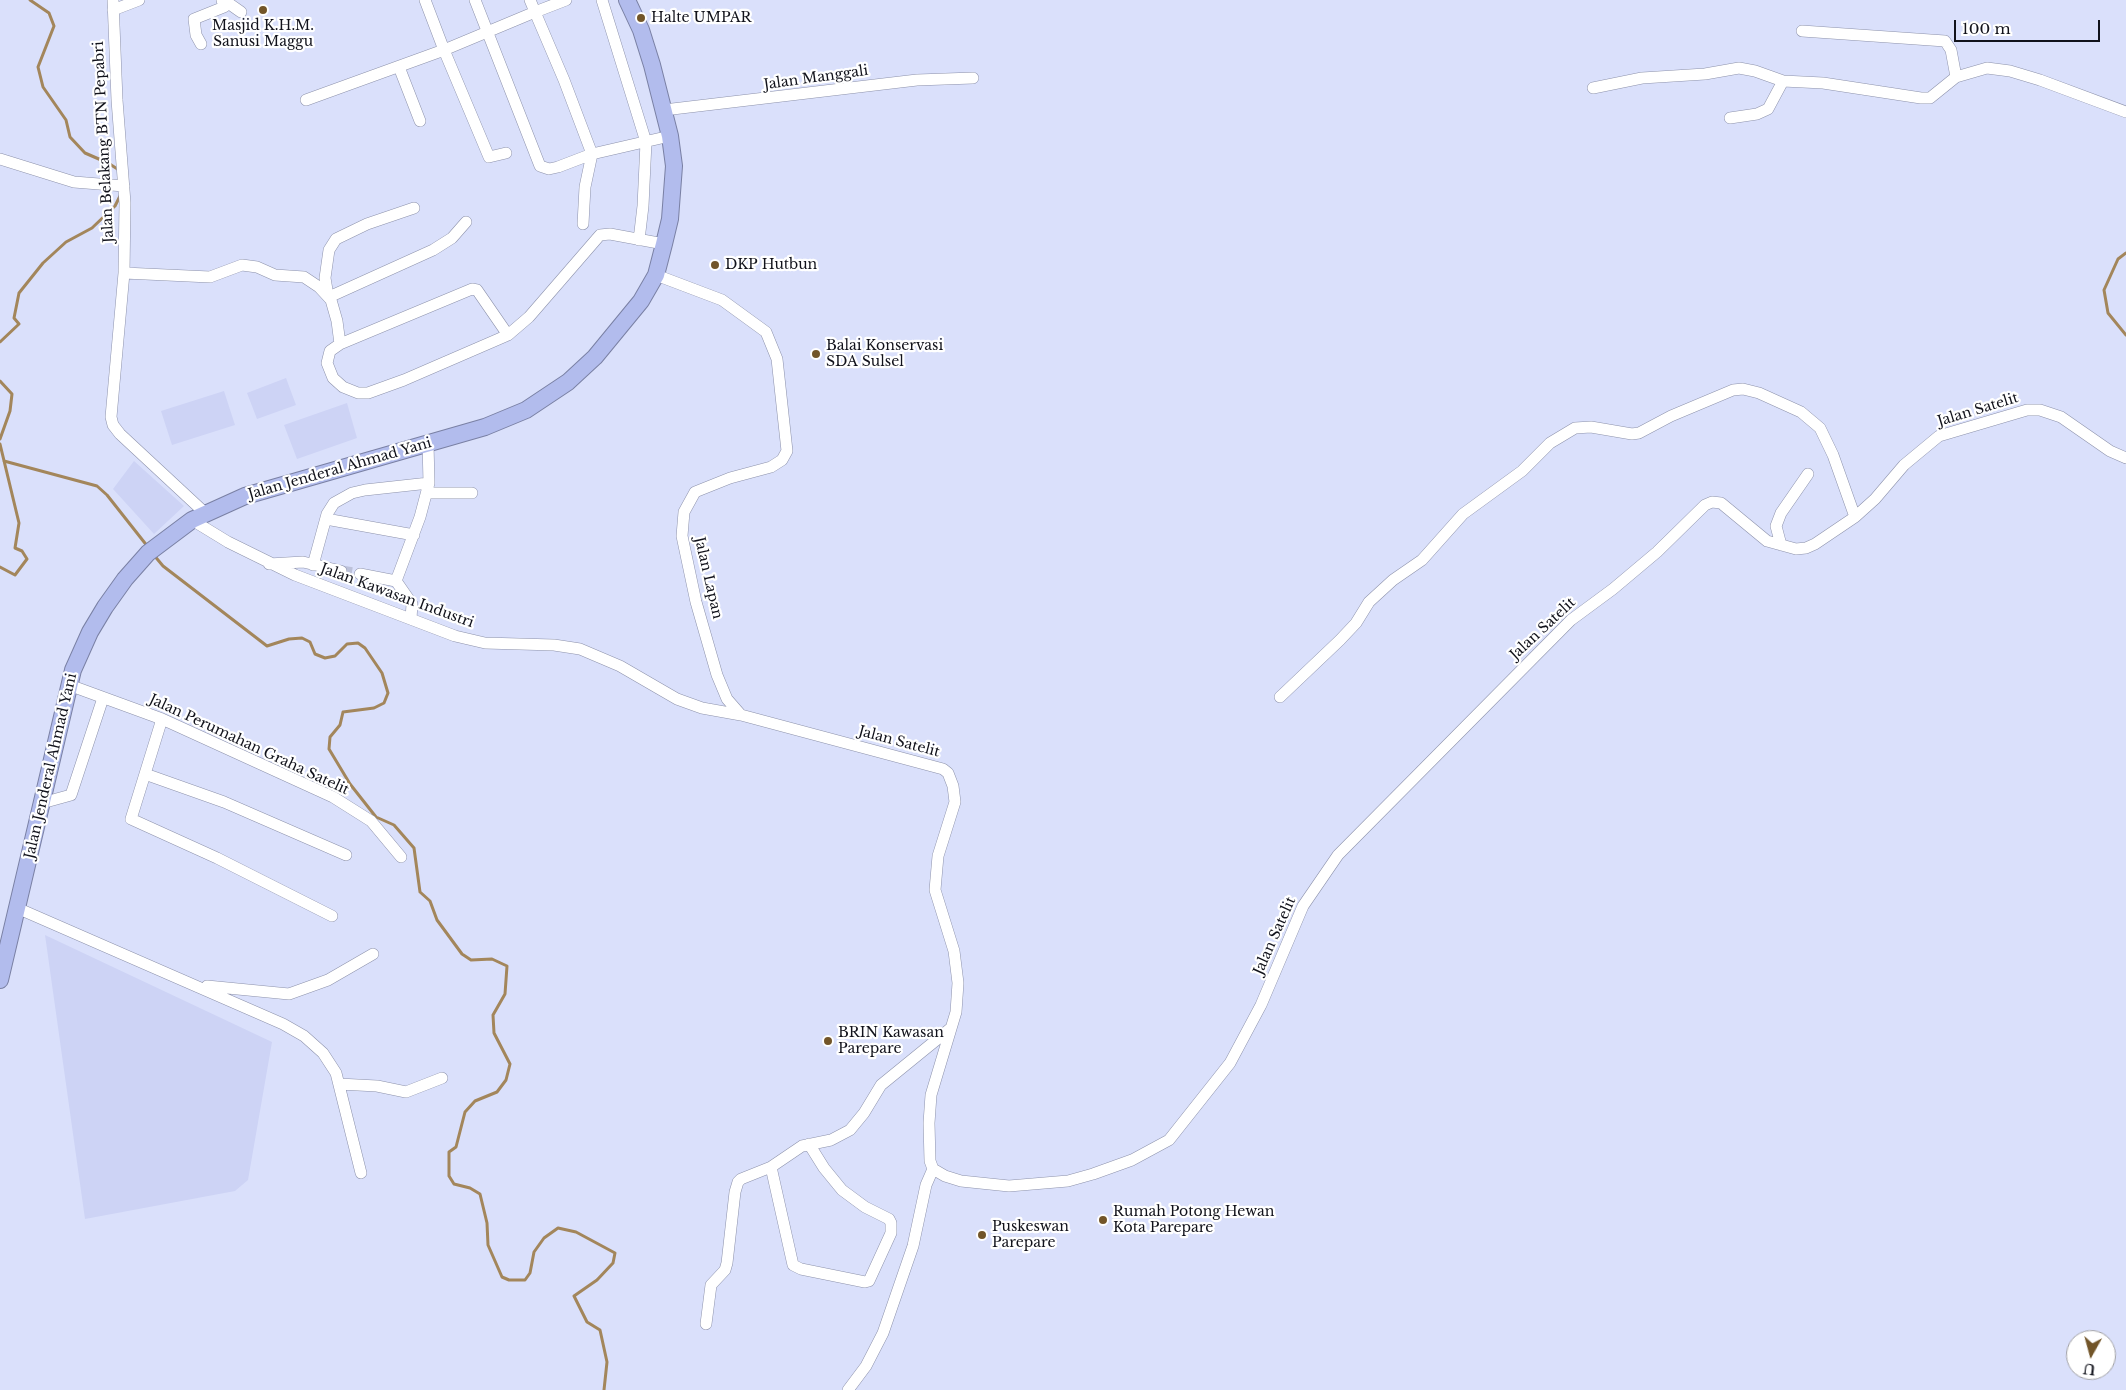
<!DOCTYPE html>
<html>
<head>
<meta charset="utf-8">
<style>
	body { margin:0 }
	#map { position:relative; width:2126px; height:1390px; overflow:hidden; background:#dae0fb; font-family:"Libre Baskerville",serif }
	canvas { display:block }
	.north { position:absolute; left:2066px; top:1330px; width:50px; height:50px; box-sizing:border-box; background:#fff; border:1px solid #a0a0a4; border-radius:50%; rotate:187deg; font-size:14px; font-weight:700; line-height:20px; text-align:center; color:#11121b }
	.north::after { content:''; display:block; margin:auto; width:18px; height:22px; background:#725529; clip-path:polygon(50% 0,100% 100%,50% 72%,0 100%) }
	.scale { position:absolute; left:1954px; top:20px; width:146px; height:22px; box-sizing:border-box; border:2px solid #11121b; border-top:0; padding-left:6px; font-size:15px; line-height:18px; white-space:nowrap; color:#11121b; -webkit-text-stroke:4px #fff; paint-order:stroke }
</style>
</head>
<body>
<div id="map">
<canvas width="2126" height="1390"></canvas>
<div class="north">U</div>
<div class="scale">100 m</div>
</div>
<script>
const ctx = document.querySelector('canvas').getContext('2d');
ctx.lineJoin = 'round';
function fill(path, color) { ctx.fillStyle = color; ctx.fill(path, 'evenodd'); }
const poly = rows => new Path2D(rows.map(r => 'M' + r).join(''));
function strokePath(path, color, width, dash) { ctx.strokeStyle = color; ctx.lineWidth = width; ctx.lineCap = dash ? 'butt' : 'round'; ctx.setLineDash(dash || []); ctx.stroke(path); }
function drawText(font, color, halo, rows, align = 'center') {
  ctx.font = font + ' "Libre Baskerville",serif'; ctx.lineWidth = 4.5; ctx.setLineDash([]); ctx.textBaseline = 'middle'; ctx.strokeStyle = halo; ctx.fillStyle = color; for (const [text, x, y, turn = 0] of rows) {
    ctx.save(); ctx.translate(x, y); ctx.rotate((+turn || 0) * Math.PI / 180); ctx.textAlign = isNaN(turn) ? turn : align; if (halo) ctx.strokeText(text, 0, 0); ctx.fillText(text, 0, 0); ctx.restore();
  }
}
const built = poly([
	[286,378,296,405,257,419,247,393],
	[224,391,235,425,172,445,161,411],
	[347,403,357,438,297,459,284,425],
	[134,461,184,506,154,534,113,489],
	[45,935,272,1042,248,1180,235,1191,85,1219]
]);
const stream = poly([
	[30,0,49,13,54,26,38,67,43,87,66,120,70,137,85,153,108,163,119,170],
	[2126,253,2118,259,2104,290,2108,313,2126,335],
	[0,342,19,324,14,318,19,293,43,263,66,242,92,228,115,206,121,194],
	[0,381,12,394,10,411,0,439],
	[0,444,19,523,15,548,22,551,27,559,15,575,0,567],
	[4,461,97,486,107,495,148,547],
	[153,554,163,566,267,646,289,639,302,638,310,642,315,654,325,658,335,656,347,644,358,643,365,648,382,673,388,693,384,703,374,708,343,712,340,725,330,737,329,749,350,784,376,817,394,825,414,848,420,892,430,901,437,920,462,954,471,960,492,959,507,966,505,994,493,1015,494,1033,510,1064,506,1080,497,1092,475,1101,465,1112,456,1147,449,1152,449,1176,454,1184,470,1188,480,1194,487,1223,488,1245,502,1277,509,1280,525,1280,530,1273,534,1252,544,1238,558,1228,576,1232,615,1253,613,1263,597,1280,574,1296,587,1322,600,1330,607,1362,604,1390]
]);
const minorTunnel = poly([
	[341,571,360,574]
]);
const minor = poly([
	[113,0,117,100,125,203,124,273,111,417,113,425,120,434,205,513],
	[224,0,241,12],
	[425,0,444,50,535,12,564,80,592,154,670,136],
	[475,0,540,166,549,169,558,167,592,154],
	[530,0,535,12,566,0],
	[602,0,646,142,643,206,639,240],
	[113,10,139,0],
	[1802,31,1945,41,1951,50,1956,77],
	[201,44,196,35,194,19,224,7,222,0],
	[399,67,420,121],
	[1593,88,1642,78,1705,74,1739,68,1755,71,1783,81,1823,83,1921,98,1930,98,1956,77,1987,68,2010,71,2040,80,2126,112],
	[306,100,444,50,489,157,506,153],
	[664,110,917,80,973,78],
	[1730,118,1757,114,1768,109,1783,81],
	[0,159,74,182,124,186],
	[583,224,585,187,592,154],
	[124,273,210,277,242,265,257,267,275,275,304,277,319,287,331,300,337,321,340,344],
	[656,275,722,300,766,332,777,359,787,451,782,460,771,467,730,478,695,492,684,512,682,536,696,602,717,675,727,699,741,715],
	[328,296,325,278,329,250,336,239,367,224,414,208],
	[329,297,433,250,452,238,466,222],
	[508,335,477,290,472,289,340,344,330,351,327,363,333,378,343,387,358,393,368,393,404,380,508,335,529,317,600,235,610,234,664,244],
	[428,493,472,493],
	[326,519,414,535],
	[192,520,228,542,295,575,455,636,485,643,554,645,580,649,620,666,677,699,702,708,741,715,943,769,948,773,953,786,955,802,938,856,935,890,954,951,958,983,956,1012,931,1095,929,1123,930,1161,933,1169,945,1176,961,1181,1009,1186,1068,1181,1093,1174,1132,1160,1169,1140,1230,1063,1261,1005,1303,906,1338,855,1571,620,1613,589,1657,552,1705,505,1712,502,1721,503,1767,541,1796,549,1806,548,1815,544,1855,517,1875,499,1904,465,1939,436,2027,410,2040,410,2061,417,2110,451,2126,458],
	[1781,545,1776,526,1781,513,1808,474],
	[269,564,303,562,341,571],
	[313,565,327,514,334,503,352,493,365,490,429,483,428,443],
	[360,574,396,581,412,604,411,619],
	[396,581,420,517,429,483],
	[69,685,162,719,333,797,371,821,401,857],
	[1280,697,1340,640,1356,623,1369,602,1393,580,1422,560,1463,514,1522,471,1550,443,1575,428,1591,427,1632,434,1639,433,1671,416,1733,390,1743,389,1759,393,1801,412,1820,428,1833,455,1855,517],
	[162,719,131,819,217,858,332,916],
	[145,774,224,802,346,855],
	[42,803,71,795,103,698],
	[17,908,283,1024,304,1036,323,1053,336,1073,361,1173],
	[207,986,289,994,328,980,373,954],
	[339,1084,377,1086,406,1092,442,1078],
	[771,1167,793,1265,801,1269,865,1282,869,1281,891,1233,891,1223,889,1219,865,1207,842,1190,824,1168,809,1144],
	[706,1324,711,1285,725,1270,727,1263,735,1192,738,1182,741,1179,771,1167,802,1146,831,1140,850,1130,864,1113,881,1085,951,1028],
	[848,1390,866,1366,883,1333,913,1246,926,1185,933,1169]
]);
const highway = poly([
	[0,980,73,670,90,632,105,607,125,579,148,553,192,520,245,496,485,427,526,410,568,382,595,357,641,301,656,275,664,244,670,219,674,166,670,136,652,65,641,30,627,0]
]);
const markers = [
	[263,10,5,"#725529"],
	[641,18,5,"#725529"],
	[715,265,5,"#725529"],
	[816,354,5,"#725529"],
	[828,1041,5,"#725529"],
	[1103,1220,5,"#725529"],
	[982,1235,5,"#725529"]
];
const poiNames = [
	["Halte UMPAR",651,18],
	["Masjid K.H.M.",263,26,"center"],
	["Sanusi Maggu",263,42,"center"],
	["DKP Hutbun",725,265],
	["Balai Konservasi",826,346],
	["SDA Sulsel",826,362],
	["BRIN Kawasan",838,1033],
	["Parepare",838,1049],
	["Rumah Potong Hewan",1113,1212],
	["Kota Parepare",1113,1228],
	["Puskeswan",992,1227],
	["Parepare",992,1243]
];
const streetNames = [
	["Jalan Manggali",816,78,-8],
	["Jalan Belakang BTN Pepabri",104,142,-93],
	["Jalan Satelit",1978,410,-17],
	["Jalan Jenderal Ahmad Yani",340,469,-16],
	["Jalan Lapan",708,578,77],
	["Jalan Kawasan Industri",397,596,20],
	["Jalan Satelit",1543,629,-43],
	["Jalan Satelit",899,742,15],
	["Jalan Perumahan Graha Satelit",249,745,25],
	["Jalan Jenderal Ahmad Yani",51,766,-77],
	["Jalan Satelit",1275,936,-66]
];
fill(built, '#cdd3f5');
strokePath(stream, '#a3865b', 3);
strokePath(minorTunnel, '#bcc1d9', 11, [11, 5.5]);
strokePath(minor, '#8d92ab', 12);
strokePath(highway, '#7a80a4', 18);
strokePath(minor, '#fff', 11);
strokePath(highway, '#b2bced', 16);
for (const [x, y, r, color] of markers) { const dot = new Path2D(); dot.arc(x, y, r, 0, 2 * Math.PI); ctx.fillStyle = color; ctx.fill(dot); strokePath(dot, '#fff', 2); }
drawText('14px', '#11121b', '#fff', poiNames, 'left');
drawText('14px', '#11121b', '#fff', streetNames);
</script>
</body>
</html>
